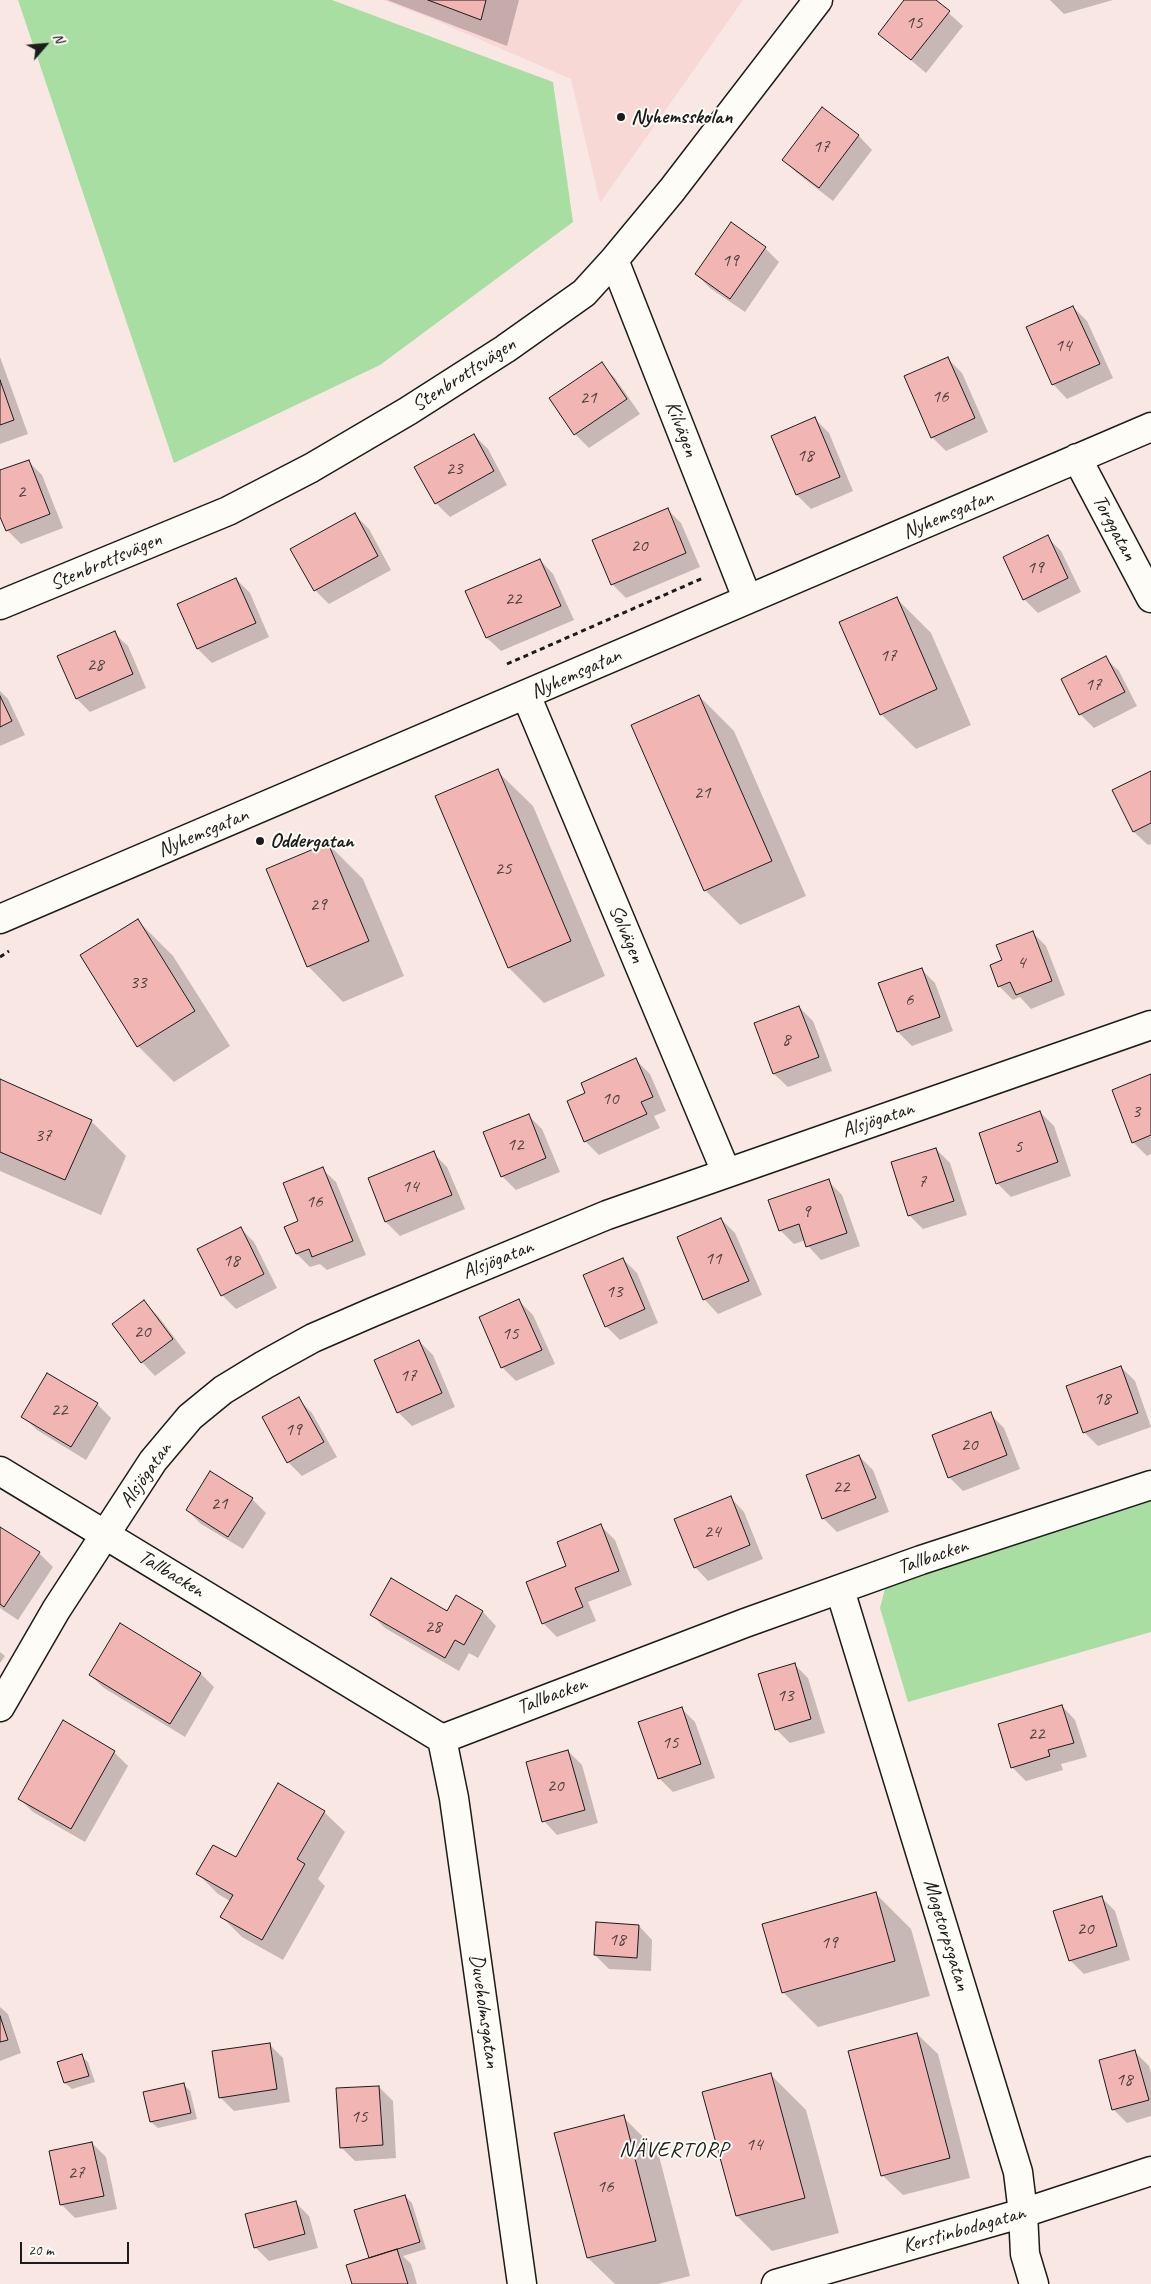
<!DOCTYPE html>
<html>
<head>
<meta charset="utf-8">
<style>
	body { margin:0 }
	#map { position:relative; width:1151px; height:2284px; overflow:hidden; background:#f9e7e3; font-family:Caveat,sans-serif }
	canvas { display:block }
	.north { position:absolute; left:20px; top:20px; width:50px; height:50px; -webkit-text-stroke:4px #fdfcf7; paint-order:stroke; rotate:63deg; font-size:14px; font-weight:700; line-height:20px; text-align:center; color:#1c1c1c }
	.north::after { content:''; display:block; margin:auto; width:18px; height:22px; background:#1c1c1c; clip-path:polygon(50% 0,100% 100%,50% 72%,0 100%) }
	.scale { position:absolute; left:20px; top:2242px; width:109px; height:22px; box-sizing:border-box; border:2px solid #1c1c1c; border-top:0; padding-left:6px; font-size:15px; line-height:18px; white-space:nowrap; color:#1c1c1c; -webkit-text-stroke:4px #fdfcf7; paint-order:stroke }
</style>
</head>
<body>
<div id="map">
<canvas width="1151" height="2284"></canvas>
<div class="north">N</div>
<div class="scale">20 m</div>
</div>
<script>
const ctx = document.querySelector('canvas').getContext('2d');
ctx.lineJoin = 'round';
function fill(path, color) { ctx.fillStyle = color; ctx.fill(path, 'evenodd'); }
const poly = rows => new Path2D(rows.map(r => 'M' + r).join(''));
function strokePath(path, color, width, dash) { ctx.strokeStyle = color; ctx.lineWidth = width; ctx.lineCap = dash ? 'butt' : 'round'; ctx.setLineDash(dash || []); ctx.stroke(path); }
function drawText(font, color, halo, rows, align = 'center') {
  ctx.font = font + ' Caveat,sans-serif'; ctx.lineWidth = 4; ctx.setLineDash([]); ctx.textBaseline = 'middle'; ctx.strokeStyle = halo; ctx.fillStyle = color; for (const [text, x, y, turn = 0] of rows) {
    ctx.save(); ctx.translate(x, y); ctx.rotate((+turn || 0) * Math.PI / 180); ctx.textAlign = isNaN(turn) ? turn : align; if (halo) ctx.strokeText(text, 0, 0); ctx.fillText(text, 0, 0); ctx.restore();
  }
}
const built = poly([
	[383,0,743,0,600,203,571,79,430,18]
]);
const green = poly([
	[18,0,332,0,553,82,573,222,380,365,174,463],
	[1151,1499,1151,1632,908,1702,880,1608,886,1585]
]);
const shadow = poly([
	[387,0,519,0,507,46],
	[906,0,934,0,963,26,926,73,880,34],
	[1050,0,1113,0,1064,14],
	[823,108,859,136,872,150,833,201,797,173,783,160],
	[731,224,765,248,779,262,745,312,710,288,696,274],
	[1073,307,1087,321,1113,378,1067,399,1054,385,1028,328],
	[0,357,28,434,0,444],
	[948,359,962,373,988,432,946,451,932,437],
	[601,364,615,378,640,414,589,448,575,434],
	[815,419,829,433,853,491,811,509,797,495,773,437],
	[474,435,488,449,507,485,450,517,436,503],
	[28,461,42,475,63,528,21,544,7,530,0,513,0,472],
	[667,509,681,523,700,567,626,598,612,584],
	[355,515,369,529,391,570,329,604,315,590],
	[1047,537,1061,551,1081,592,1038,613,1024,599],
	[540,560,553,574,574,620,501,651,487,638,467,592],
	[236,579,250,593,269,637,212,663,198,649,178,605],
	[896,598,931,633,971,725,916,749,881,714],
	[114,633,128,646,146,688,90,712,77,699],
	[1105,658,1119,671,1137,706,1094,728,1080,714],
	[0,691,8,699,25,735,0,746],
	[699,696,734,731,806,896,740,925,705,890],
	[497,771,533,806,605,976,544,1003,509,968],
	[1151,772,1151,844,1148,845,1134,832],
	[328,844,363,879,404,976,343,1002,308,966],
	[137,920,173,956,230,1046,174,1082,138,1046,82,955],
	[1032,932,1046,946,1065,995,1031,1009,1020,997,1013,1000,999,986,1004,961],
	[921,969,935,983,953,1031,912,1046,898,1032,880,984],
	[799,1007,813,1021,832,1071,788,1087,774,1074,756,1024],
	[636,1060,650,1074,666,1111,654,1116,660,1128,599,1155,585,1141,587,1093],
	[1151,1076,1151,1154,1147,1156,1133,1142],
	[0,1081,91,1121,126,1156,101,1215,0,1171],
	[1040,1112,1054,1126,1071,1176,1011,1197,997,1183],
	[528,1115,542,1129,560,1172,516,1190,502,1176],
	[936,1149,950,1163,967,1215,923,1229,909,1215],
	[433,1153,447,1167,465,1209,400,1236,386,1222,369,1179],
	[322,1169,336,1182,366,1255,327,1270,320,1264,310,1267,297,1254,299,1222],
	[828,1181,842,1195,860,1246,821,1260,808,1246,806,1240,794,1244,780,1230],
	[721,1219,735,1233,762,1295,718,1314,705,1300,678,1238],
	[240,1228,254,1242,277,1288,236,1309,222,1295],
	[623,1259,637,1273,658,1323,620,1340,606,1326],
	[519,1301,533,1315,555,1364,516,1381,502,1367],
	[144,1302,158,1316,186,1353,155,1376,142,1362],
	[419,1341,433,1355,455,1407,412,1426,398,1412],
	[1121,1367,1135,1381,1151,1427,1098,1446,1084,1432],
	[298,1399,312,1413,337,1457,302,1476,288,1462],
	[97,1404,111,1418,86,1460,37,1430,23,1416],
	[990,1414,1004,1428,1020,1469,963,1491,949,1477],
	[859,1456,873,1470,889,1512,837,1532,823,1518],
	[731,1498,744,1512,763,1559,708,1581,695,1567],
	[252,1499,266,1513,243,1549,201,1524,187,1510],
	[601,1526,615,1540,632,1585,588,1602,596,1621,557,1637,543,1623,568,1566],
	[0,1528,39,1553,53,1567,18,1620,0,1608],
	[483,1612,496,1626,478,1658,469,1653,459,1671,385,1628,371,1614],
	[0,1652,5,1656,0,1663],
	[794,1664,808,1678,825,1733,790,1743,776,1729],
	[201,1674,214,1687,185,1737,104,1688,90,1675],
	[1062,1706,1075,1720,1087,1757,1061,1764,1063,1770,1026,1781,1012,1767],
	[681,1708,695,1722,715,1778,673,1792,659,1778],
	[568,1751,582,1765,598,1823,557,1835,544,1821],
	[114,1752,128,1766,85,1842,33,1812,19,1798],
	[324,1812,345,1832,318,1879,325,1886,283,1960,242,1937,222,1917,230,1901,218,1894,198,1874,236,1859],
	[876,1894,911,1929,930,1996,818,2027,783,1992],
	[1101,1897,1115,1911,1130,1960,1084,1974,1070,1960],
	[639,1926,652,1940,651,1971,609,1969,595,1955],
	[0,2007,8,2014,21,2053,0,2061],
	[917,2034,938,2054,970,2178,903,2195,882,2175],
	[269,2044,283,2058,290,2102,234,2111,220,2097],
	[1135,2052,1149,2066,1151,2073,1151,2116,1127,2123,1113,2109],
	[81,2056,88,2062,95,2082,72,2089,65,2083,59,2063],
	[771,2075,806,2110,839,2233,772,2251,737,2216],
	[183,2084,190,2091,197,2119,158,2128,151,2122],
	[379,2087,393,2101,396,2158,355,2161,341,2147],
	[623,2117,658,2152,690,2276,658,2284,615,2284,588,2258],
	[92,2143,106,2157,117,2209,75,2218,61,2204],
	[405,2196,412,2203,426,2249,403,2256,411,2264,417,2284,353,2284],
	[295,2202,309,2216,318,2248,269,2261,255,2247]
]);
const building = poly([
	[428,0,486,0,481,20,428,0],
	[904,0,936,0,950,11,911,60,878,34,904,0],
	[822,107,859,135,819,188,782,160,822,107],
	[731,222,766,247,730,299,695,274,731,222],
	[1073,306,1100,364,1052,385,1026,327,1073,306],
	[948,357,975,418,931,438,904,376,948,357],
	[602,362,627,399,574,435,549,398,602,362],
	[0,380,14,420,0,425,0,380],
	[815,417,840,477,796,495,771,436,815,417],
	[474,434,494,471,435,504,414,467,474,434],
	[29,460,50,514,6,531,0,517,0,470,29,460],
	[668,508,686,553,611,585,592,540,668,508],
	[355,513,378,556,314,591,290,549,355,513],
	[1048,535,1068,578,1023,600,1003,557,1048,535],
	[540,559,561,606,486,638,465,591,540,559],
	[236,578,256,623,197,649,177,604,236,578],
	[897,597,937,689,880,715,839,622,897,597],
	[115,631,133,674,76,699,57,656,115,631],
	[1106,656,1125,692,1079,715,1061,679,1106,656],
	[699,695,772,861,704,891,631,725,699,695],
	[0,696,12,721,0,727,0,696],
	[498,769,571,941,508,968,435,796,498,769],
	[1151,771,1151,823,1133,832,1112,790,1151,771],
	[328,843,369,941,307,967,266,869,328,843],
	[138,919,195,1011,137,1047,80,955,138,919],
	[1033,931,1052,981,1016,995,1010,982,998,987,990,965,1002,960,996,945,1033,931],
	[922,968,940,1017,897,1032,878,983,922,968],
	[799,1006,819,1057,773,1074,754,1023,799,1006],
	[636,1058,653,1097,641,1102,647,1114,584,1142,567,1101,585,1093,581,1083,636,1058],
	[1151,1074,1151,1135,1132,1143,1112,1090,1151,1074],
	[0,1079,92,1120,65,1180,0,1152,0,1079],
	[1040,1111,1058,1162,996,1184,979,1133,1040,1111],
	[529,1114,546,1158,501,1177,483,1132,529,1114],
	[936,1148,954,1201,908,1216,891,1162,936,1148],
	[434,1151,452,1195,385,1222,368,1178,434,1151],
	[323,1167,353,1241,312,1257,309,1249,296,1254,284,1227,298,1221,283,1183,323,1167],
	[829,1179,847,1233,806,1247,799,1224,779,1231,768,1200,829,1179],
	[721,1218,749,1281,703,1300,677,1237,721,1218],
	[241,1227,264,1274,221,1296,197,1249,241,1227],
	[623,1258,645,1309,605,1327,583,1275,623,1258],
	[519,1299,542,1350,501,1368,479,1317,519,1299],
	[144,1300,173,1339,141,1363,112,1324,144,1300],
	[419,1340,442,1393,397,1413,374,1360,419,1340],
	[1121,1366,1138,1413,1083,1433,1066,1386,1121,1366],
	[47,1373,98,1403,71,1447,21,1417,47,1373],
	[299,1397,324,1442,287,1463,262,1417,299,1397],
	[991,1412,1007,1455,948,1478,932,1435,991,1412],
	[859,1455,876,1498,822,1519,806,1475,859,1455],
	[210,1471,253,1498,228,1537,186,1510,210,1471],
	[731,1496,750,1545,694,1568,674,1519,731,1496],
	[601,1524,619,1571,575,1588,583,1607,542,1624,526,1582,566,1566,557,1542,601,1524],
	[0,1527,40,1552,4,1607,0,1604,0,1527],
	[391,1578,447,1611,456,1595,483,1611,464,1645,455,1640,445,1658,370,1615,391,1578],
	[120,1623,201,1673,170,1724,89,1675,120,1623],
	[795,1663,811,1719,775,1730,758,1674,795,1663],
	[1062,1705,1074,1743,1048,1750,1050,1756,1011,1768,998,1724,1062,1705],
	[682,1707,701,1764,658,1779,638,1722,682,1707],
	[63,1720,115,1751,71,1829,18,1799,63,1720],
	[568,1750,585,1810,542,1822,526,1762,568,1750],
	[278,1783,325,1811,297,1859,305,1864,262,1940,220,1917,233,1895,196,1874,213,1845,236,1857,278,1783],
	[876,1892,895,1961,782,1993,762,1924,876,1892],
	[1102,1896,1117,1946,1069,1961,1053,1911,1102,1896],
	[596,1922,639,1925,637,1958,594,1955,596,1922],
	[0,2016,8,2040,0,2042,0,2016],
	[917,2033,950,2158,881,2176,848,2051,917,2033],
	[270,2043,277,2089,219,2098,212,2051,270,2043],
	[1135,2050,1149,2100,1112,2110,1099,2060,1135,2050],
	[82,2054,89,2076,64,2083,57,2062,82,2054],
	[771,2073,805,2198,736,2216,702,2092,771,2073],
	[184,2083,191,2113,150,2122,143,2092,184,2083],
	[379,2086,383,2145,340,2148,336,2088,379,2086],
	[624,2115,656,2241,587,2258,554,2133,624,2115],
	[92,2142,104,2196,60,2205,49,2151,92,2142],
	[405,2195,420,2242,369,2258,354,2210,405,2195],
	[296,2201,305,2234,254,2248,245,2214,296,2201],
	[397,2249,408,2284,352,2284,346,2265,397,2249]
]);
const path = poly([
	[507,664,703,578],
	[0,957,9,951]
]);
const minor = poly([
	[614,260,747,598],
	[1077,458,1151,598],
	[0,605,228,511,311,468,408,411,505,349,584,293,614,260,672,190,818,0],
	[526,695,726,1172],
	[0,919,1151,427],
	[0,1471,442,1739,745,1623,921,1560,1151,1485],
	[840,1590,1018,2172,1023,2213,1025,2254,1034,2284],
	[0,1707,56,1610,153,1461,190,1417,223,1390,264,1365,313,1338,373,1312,607,1215,1151,1025],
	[442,1739,454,1798,522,2284],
	[776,2284,1023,2213,1151,2171]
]);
const markers = [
	[621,117,5,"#1c1c1c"],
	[260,841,5,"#1c1c1c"]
];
const numberNames = [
	["15",914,23],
	["17",821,147],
	["19",730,261],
	["14",1063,346],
	["16",940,397],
	["21",588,398],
	["18",805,456],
	["23",454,469],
	["2",21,492],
	["20",639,546],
	["19",1035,568],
	["22",513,599],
	["17",888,656],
	["28",95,665],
	["17",1093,685],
	["21",702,793],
	["25",503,869],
	["29",318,905],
	["4",1021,963],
	["33",138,983],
	["6",909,1000],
	["8",786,1040],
	["10",610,1099],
	["3",1136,1112],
	["37",43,1136],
	["12",515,1145],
	["5",1018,1147],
	["7",922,1182],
	["14",410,1187],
	["16",314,1202],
	["9",806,1212],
	["11",713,1259],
	["18",231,1261],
	["13",614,1292],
	["20",142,1332],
	["15",510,1334],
	["17",408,1376],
	["18",1102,1399],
	["22",59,1410],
	["19",293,1430],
	["20",969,1445],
	["22",841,1487],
	["21",219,1504],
	["24",712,1532],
	["28",433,1627],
	["13",785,1696],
	["22",1036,1734],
	["15",670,1743],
	["20",555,1786],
	["20",1085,1929],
	["18",617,1940],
	["19",829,1943],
	["18",1124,2080],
	["15",359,2117],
	["14",754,2145],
	["27",76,2173],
	["16",605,2187]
];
const poiNames = [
	["Nyhemsskolan",631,117],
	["Oddergatan",270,841]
];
const streetNames = [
	["Stenbrottsvägen",464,375,-33],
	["Kilvägen",681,429,69],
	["Nyhemsgatan",948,515,-23],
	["Torggatan",1114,528,62],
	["Stenbrottsvägen",106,562,-23],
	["Nyhemsgatan",576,674,-24],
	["Nyhemsgatan",203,833,-23],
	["Solvägen",626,934,67],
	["Alsjögatan",878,1120,-19],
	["Alsjögatan",498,1260,-22],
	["Alsjögatan",146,1475,-55],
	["Tallbacken",933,1557,-19],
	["Tallbacken",171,1574,31],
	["Tallbacken",552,1696,-21],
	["Mogetorpsgatan",946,1935,73],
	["Duveholmsgatan",484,2011,82],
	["Kerstinbodagatan",964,2230,-16]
];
const neighbourhoodNames = [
	["NÄVERTORP",674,2150]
];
fill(built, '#f7d8d5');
fill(green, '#a8dea1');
fill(shadow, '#0003');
fill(building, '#f1b5b3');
strokePath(building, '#1c1c1c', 1);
strokePath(minor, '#1c1c1c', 31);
strokePath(path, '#1c1c1c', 3, [5, 4]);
strokePath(minor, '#fdfcf7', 28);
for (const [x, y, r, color] of markers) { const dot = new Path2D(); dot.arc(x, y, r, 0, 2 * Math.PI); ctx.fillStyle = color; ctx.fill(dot); strokePath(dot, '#fdfcf7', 2); }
drawText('19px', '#514242', null, numberNames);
drawText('bold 21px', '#1c1c1c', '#fdfcf7', poiNames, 'left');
drawText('21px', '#1c1c1c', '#fdfcf7', streetNames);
ctx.letterSpacing = '1px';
drawText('22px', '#1c1c1c', '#fdfcf7', neighbourhoodNames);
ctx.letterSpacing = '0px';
</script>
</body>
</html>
